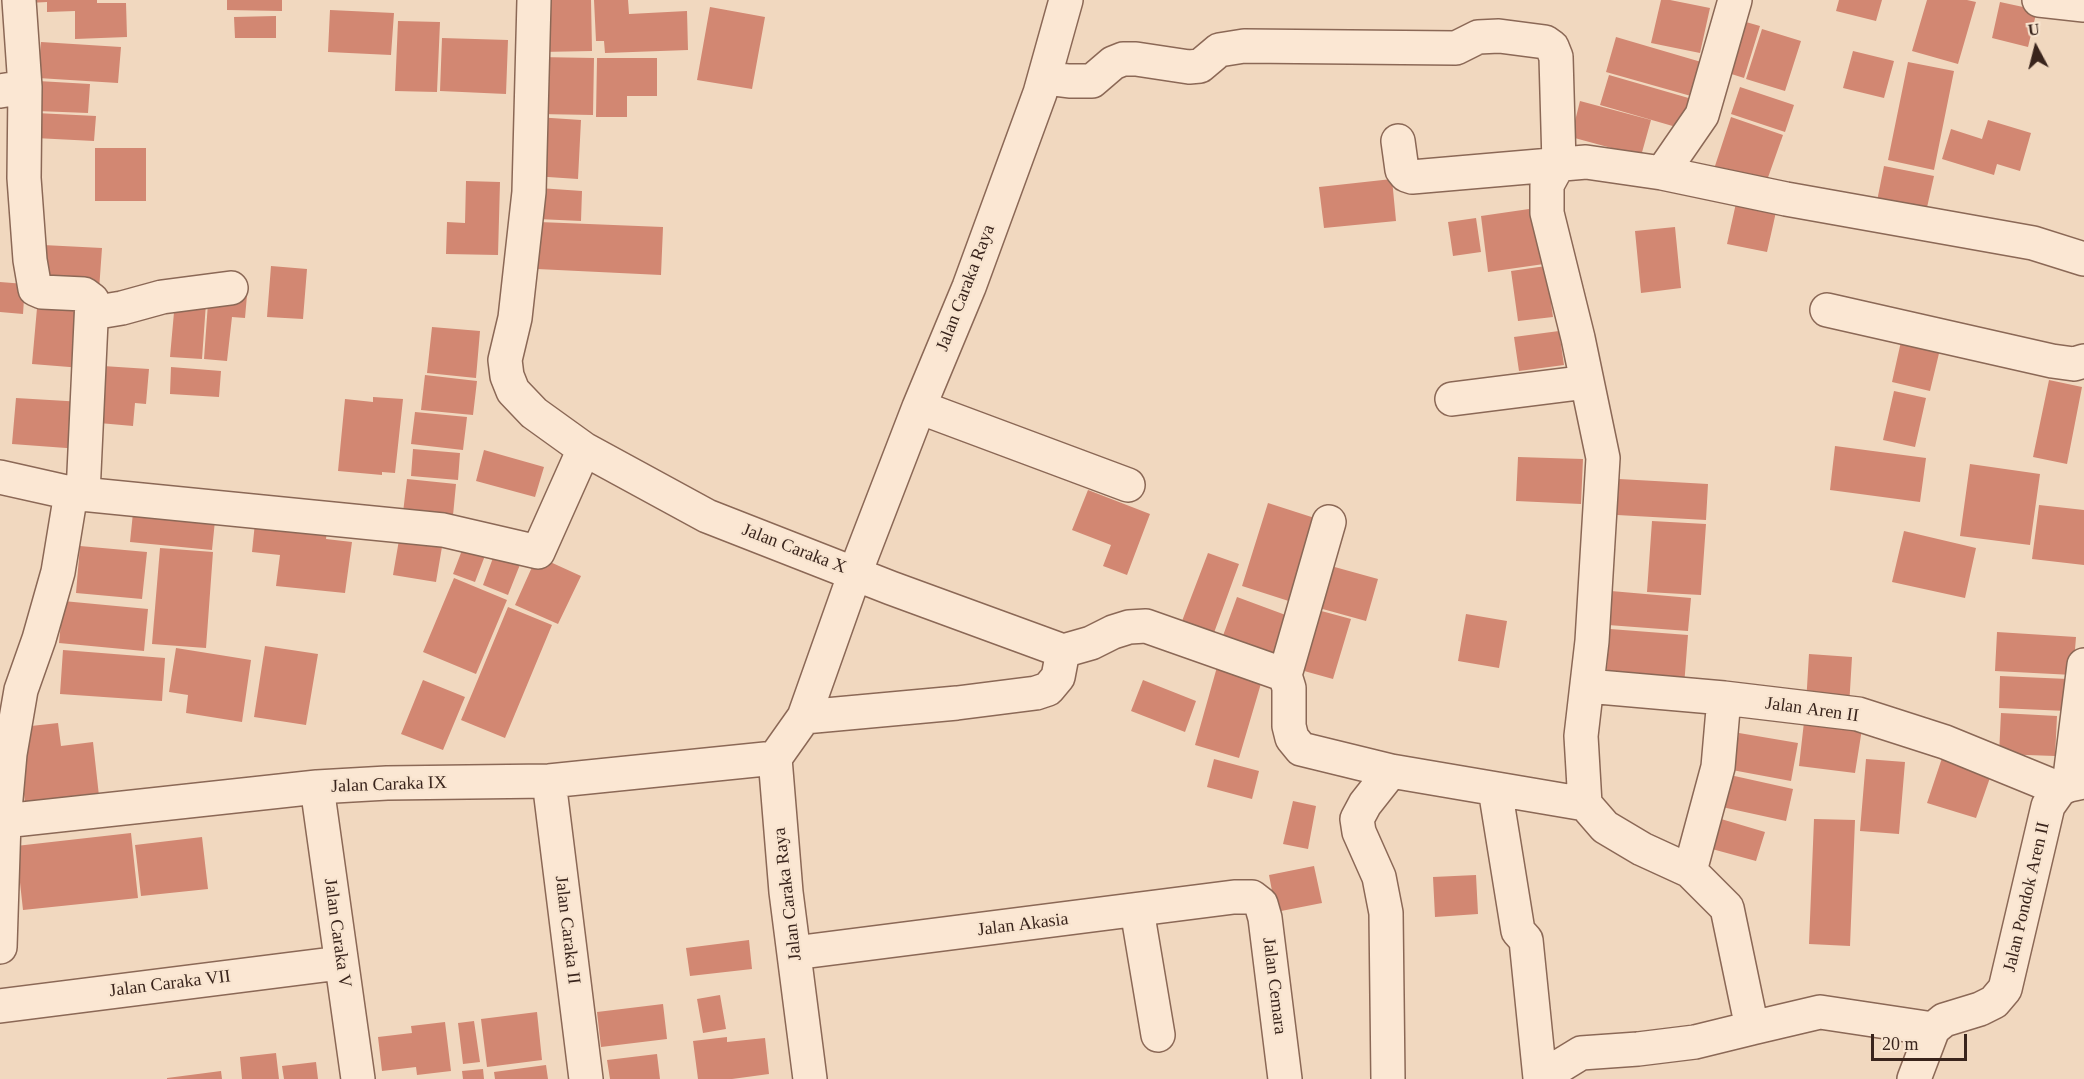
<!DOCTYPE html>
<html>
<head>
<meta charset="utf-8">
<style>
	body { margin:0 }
	#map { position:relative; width:2084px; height:1079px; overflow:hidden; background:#f1d8bf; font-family:"Times New Roman",serif }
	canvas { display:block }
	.north { position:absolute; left:2006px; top:18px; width:60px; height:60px; -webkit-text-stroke:4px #f8e4cf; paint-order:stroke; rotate:353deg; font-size:16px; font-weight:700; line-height:24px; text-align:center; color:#39241c }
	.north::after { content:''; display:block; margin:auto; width:21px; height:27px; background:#39241c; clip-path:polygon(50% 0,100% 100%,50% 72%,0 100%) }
	.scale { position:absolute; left:1871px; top:1034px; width:96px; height:27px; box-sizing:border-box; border:3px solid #39241c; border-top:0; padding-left:8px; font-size:18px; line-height:21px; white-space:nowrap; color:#39241c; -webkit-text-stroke:4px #f8e4cf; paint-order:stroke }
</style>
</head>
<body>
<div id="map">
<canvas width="2084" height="1079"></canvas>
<div class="north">U</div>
<div class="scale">20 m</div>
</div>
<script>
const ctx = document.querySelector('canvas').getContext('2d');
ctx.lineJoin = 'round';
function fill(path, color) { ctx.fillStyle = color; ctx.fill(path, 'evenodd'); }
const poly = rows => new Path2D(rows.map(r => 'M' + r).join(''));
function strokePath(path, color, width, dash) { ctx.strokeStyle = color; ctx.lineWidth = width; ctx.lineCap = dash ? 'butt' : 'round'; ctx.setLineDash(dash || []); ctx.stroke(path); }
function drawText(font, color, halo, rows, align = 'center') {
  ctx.font = font + ' "Times New Roman",serif'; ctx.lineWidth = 4.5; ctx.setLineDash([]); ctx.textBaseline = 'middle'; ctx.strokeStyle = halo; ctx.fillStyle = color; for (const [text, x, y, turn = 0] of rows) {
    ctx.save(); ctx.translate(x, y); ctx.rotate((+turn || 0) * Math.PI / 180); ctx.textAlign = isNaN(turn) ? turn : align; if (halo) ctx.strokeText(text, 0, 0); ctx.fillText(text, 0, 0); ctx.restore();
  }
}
const building = poly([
	[28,0,97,0,97,3,126,3,127,37,75,39,75,11,47,12,47,2,28,3],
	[227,0,282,0,282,11,227,10],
	[540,0,591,0,592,51,541,52],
	[594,0,628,0,629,14,687,11,688,50,605,53,604,41,596,41],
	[1661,0,1670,0,1710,8,1700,53,1651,43],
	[1839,0,1882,0,1876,21,1836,11],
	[1927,0,1967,0,1976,2,1958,64,1912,51],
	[2000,2,2037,10,2028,47,1992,38],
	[710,7,765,17,752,89,697,80],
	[330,10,394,13,391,55,328,52],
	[276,16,276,38,235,38,234,17],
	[1739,20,1760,26,1744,78,1722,71],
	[398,21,440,22,437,92,395,91],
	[1762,29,1801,41,1785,91,1746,79],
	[1616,37,1708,64,1698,98,1606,72],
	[442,38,508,40,506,94,440,91],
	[41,42,121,47,118,83,38,78],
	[1853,51,1894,61,1884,98,1843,88],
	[539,57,594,58,593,115,538,114],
	[597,58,657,58,657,96,627,96,627,117,596,117],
	[1908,62,1954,71,1934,170,1888,160],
	[1609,75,1692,99,1683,129,1600,105],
	[38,81,90,84,88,113,37,111],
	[1740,87,1794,105,1785,132,1731,114],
	[1580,101,1651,120,1641,156,1571,137],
	[36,113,96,116,94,141,35,138],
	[536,117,581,120,578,179,533,176],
	[1731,117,1783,135,1765,186,1714,169],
	[1988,120,2031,133,2020,171,1997,164,1994,175,1942,159,1951,129,1982,139],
	[95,148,146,148,146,201,95,201],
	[1884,166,1934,176,1924,221,1875,211],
	[1392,179,1396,221,1324,228,1319,187],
	[466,181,500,182,498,255,446,254,447,222,465,223],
	[539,188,582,191,581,221,538,219],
	[1738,194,1778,203,1767,252,1727,244],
	[1536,208,1544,264,1488,272,1481,216],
	[1476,218,1481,252,1453,256,1448,222],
	[539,222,663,227,661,275,537,269],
	[1675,227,1681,288,1641,293,1635,231],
	[43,245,102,248,99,290,41,287],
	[271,266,307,269,303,319,267,317],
	[1546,266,1553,317,1518,321,1511,271],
	[0,282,25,284,23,314,0,312],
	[216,292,247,295,245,318,232,317,227,361,204,359,208,303],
	[38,297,87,301,82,368,32,364],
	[175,301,206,303,202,359,170,357],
	[432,327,480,331,476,378,427,373],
	[1559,331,1564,365,1519,371,1514,337],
	[1902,337,1941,345,1930,391,1892,382],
	[103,366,149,369,146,404,135,403,133,426,99,423],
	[171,367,221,371,219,397,170,394],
	[425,375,477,381,473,415,421,410],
	[2049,380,2082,387,2067,464,2033,457],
	[1894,391,1926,398,1915,447,1883,440],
	[373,397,403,399,395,473,382,472,382,475,338,471,345,399,373,402],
	[16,398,83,402,80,449,12,444],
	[415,412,467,417,463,450,411,444],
	[1835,446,1926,458,1920,502,1830,490],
	[413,449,460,453,458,480,411,476],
	[484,450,544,467,535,497,476,481],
	[1518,457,1583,459,1581,504,1516,501],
	[1970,464,2040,474,2030,545,1960,536],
	[407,479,456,484,452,526,402,521],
	[1619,479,1708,484,1706,520,1617,515],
	[1088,490,1150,514,1127,575,1103,566,1111,545,1072,530],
	[134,503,216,511,212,550,130,542],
	[1268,503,1324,521,1298,604,1242,586],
	[2039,505,2084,510,2084,565,2032,559],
	[256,513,328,522,326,539,352,542,345,593,276,586,280,555,252,552],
	[1652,521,1706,524,1701,595,1647,592],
	[1904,531,1976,548,1965,598,1892,582],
	[400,534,443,541,436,582,393,575],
	[467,537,489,545,475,582,453,574],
	[80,546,147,552,142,599,76,593],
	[497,547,523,557,508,595,483,585],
	[160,548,213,552,206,648,152,644],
	[1208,553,1239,564,1211,641,1179,629],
	[537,556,581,576,558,624,515,605],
	[1331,566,1378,579,1366,621,1319,608],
	[454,578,507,600,476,674,423,652],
	[1611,591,1691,598,1688,631,1608,625],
	[1237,597,1291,617,1274,664,1220,644],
	[63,601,148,609,144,651,59,643],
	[508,607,552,625,505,738,461,720],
	[1314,609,1351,619,1333,679,1297,669],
	[1466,614,1507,621,1499,668,1458,661],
	[1610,629,1688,635,1684,686,1606,680],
	[1997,632,2076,637,2073,675,1995,671],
	[265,646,318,654,306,725,254,717],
	[176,648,251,660,242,722,186,713,188,695,169,692],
	[63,650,165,658,162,701,60,694],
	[1809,654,1852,657,1849,707,1806,704],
	[1217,667,1262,680,1239,758,1195,745],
	[2000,676,2068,679,2067,711,1999,708],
	[423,680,465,697,443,750,401,734],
	[1143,680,1196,701,1185,732,1131,711],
	[2001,713,2057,716,2055,756,1999,754],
	[1804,722,1862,729,1855,773,1799,766],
	[58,723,61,746,93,742,99,796,25,804,19,747,22,727],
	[1739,733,1798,743,1791,781,1732,770],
	[1943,755,1992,772,1976,818,1927,803],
	[1214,759,1259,771,1252,799,1207,787],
	[1866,759,1905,762,1899,834,1860,831],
	[1730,775,1793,789,1786,821,1722,807],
	[1293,801,1316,806,1308,849,1283,844],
	[1721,819,1765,832,1756,861,1712,849],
	[1814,819,1855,820,1850,946,1809,944],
	[131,833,138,898,23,910,16,846],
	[202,837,208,889,141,896,135,845],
	[1314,866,1322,903,1276,912,1269,875],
	[1476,875,1478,914,1435,917,1433,877],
	[749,940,752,969,690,976,686,948],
	[720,995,726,1029,703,1033,697,999],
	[663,1004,667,1039,601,1047,597,1012],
	[537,1012,542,1060,487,1067,481,1019],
	[474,1021,480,1062,463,1064,458,1023],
	[445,1022,451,1071,417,1075,416,1067,382,1071,378,1037,412,1033,411,1026],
	[727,1037,727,1042,765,1038,769,1074,732,1079,698,1079,693,1041],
	[276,1053,279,1079,242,1079,240,1057],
	[657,1054,660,1079,610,1079,607,1060],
	[316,1062,318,1079,284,1079,282,1066],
	[546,1065,548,1079,495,1079,494,1072],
	[483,1069,484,1079,463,1079,462,1071],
	[221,1071,222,1079,167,1079,167,1078]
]);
const minor = poly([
	[534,0,529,192,515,318,505,360,507,376,513,391,534,413,584,449,707,516,891,588,1063,651,1058,677,1048,689,1036,693,957,703,804,717],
	[2039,0,2084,5],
	[1045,78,1069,81,1092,81,1113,63,1123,59,1136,59,1189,67,1200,66,1219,50,1244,46,1456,48,1478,37,1499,36,1545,42,1552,47,1556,57,1559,163,1547,185,1547,213,1578,338,1603,458,1592,641,1581,736,1585,804,1605,827,1642,849,1690,871,1727,908,1752,1028,1820,1012,1933,1029],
	[25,87,24,178,30,260,35,289,42,292,84,294,92,300,83,494],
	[0,91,25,87,19,0],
	[1398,141,1402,170,1406,175,1412,177,1586,162,1662,173,1702,115,1735,0],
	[1662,173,1786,199,2033,243,2084,259],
	[1827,310,2052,361,2074,364,2084,361],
	[92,313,122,308,162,297,231,288],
	[1452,399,1587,382],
	[919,407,1128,485],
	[0,477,71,493,443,530,538,552,584,449],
	[1063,651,1091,643,1113,632,1129,627,1146,626,1285,675,1289,688,1289,726,1292,738,1301,749,1391,771,1585,804],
	[1285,675,1329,522],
	[1587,686,1724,698,1858,714,1945,742,2060,789],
	[549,781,586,1079],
	[2069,785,2084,665],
	[317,787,358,1079],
	[1495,789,1518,931,1526,940,1540,1078,1581,1053,1638,1049,1695,1042,1752,1028],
	[4,821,317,787,387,783,549,781,775,758],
	[1690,871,1718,767,1724,698],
	[1137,910,1158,1035],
	[0,947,4,821,10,754,21,690,39,639,58,572,71,493],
	[794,953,1234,897,1252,897,1261,904,1265,918,1285,1079],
	[0,1006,340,963],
	[810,1079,786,892,775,758,804,717,855,573,919,407,969,287,1040,93,1066,0],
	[1388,1079,1386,913,1379,877,1359,832,1357,819,1365,804,1391,771],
	[1914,1079,1933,1029,1944,1020,1980,1009,1994,1002,2005,989,2048,806,2060,789,2069,785,2084,782]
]);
const streetNames = [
	["Jalan Caraka Raya",966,288,-69],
	["Jalan Caraka X",794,549,21],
	["Jalan Aren II",1812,710,8],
	["Jalan Caraka IX",389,785,-2],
	["Jalan Caraka Raya",788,894,-97],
	["Jalan Pondok Aren II",2027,897,-77],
	["Jalan Akasia",1023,925,-7],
	["Jalan Caraka II",567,930,83],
	["Jalan Caraka V",337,933,82],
	["Jalan Caraka VII",170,984,-7],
	["Jalan Cemara",1274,986,83]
];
fill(building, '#d28772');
strokePath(minor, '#8b6856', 36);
strokePath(minor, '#fbe7d3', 33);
drawText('18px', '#39241c', '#f8e4cf', streetNames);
</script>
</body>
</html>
